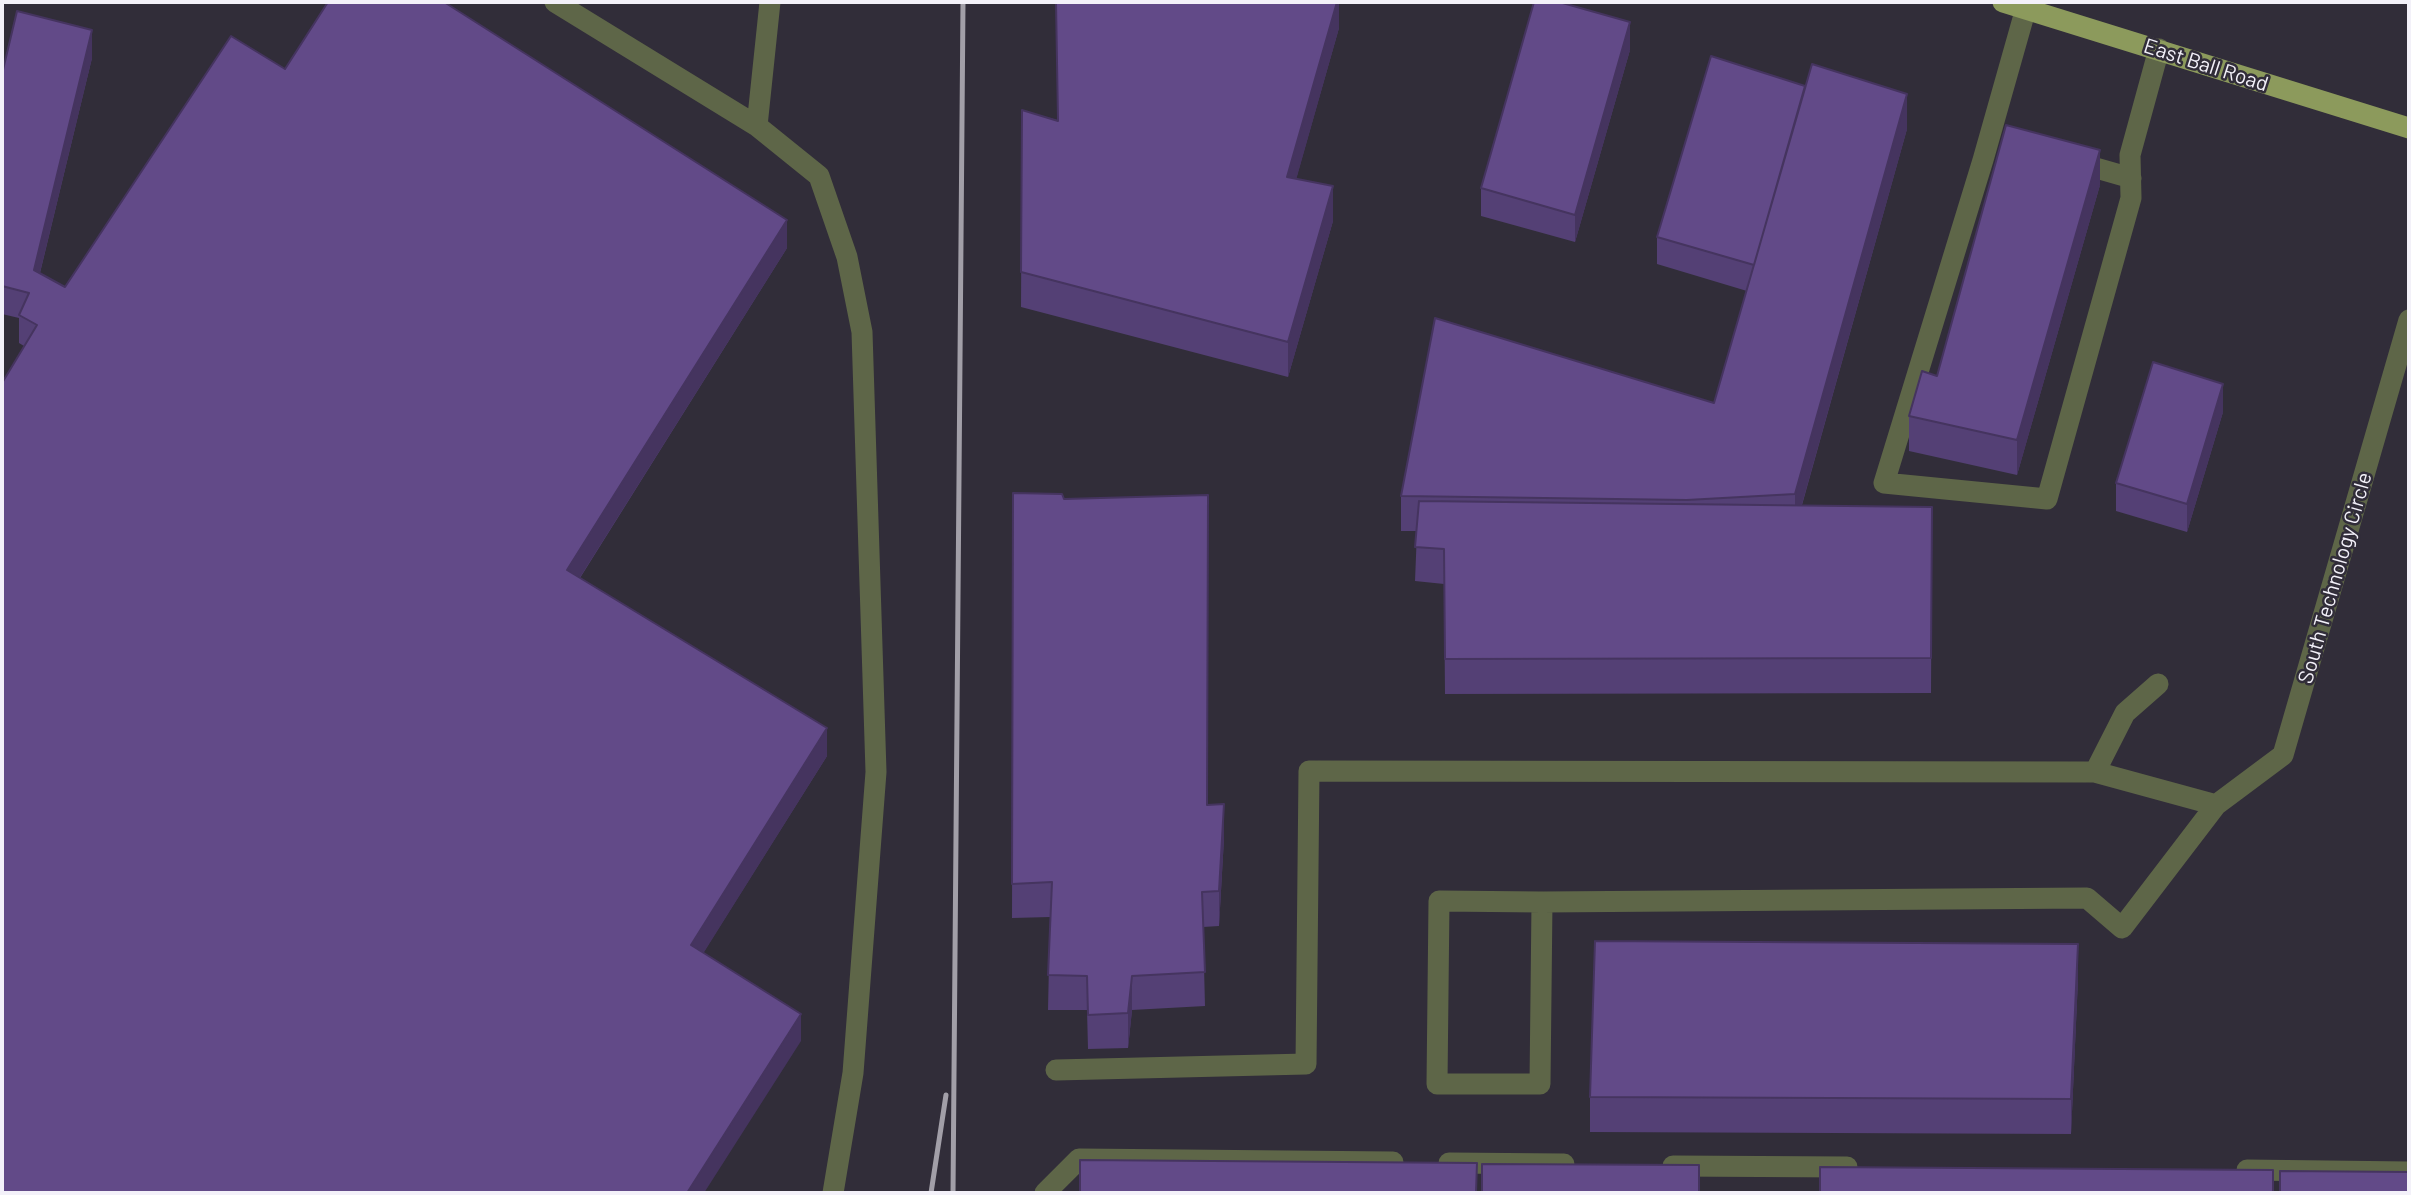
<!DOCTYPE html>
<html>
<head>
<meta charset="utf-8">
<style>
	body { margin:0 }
	#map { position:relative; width:2411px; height:1195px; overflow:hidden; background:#312d39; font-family:Barlow,sans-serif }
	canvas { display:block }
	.frame { position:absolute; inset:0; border:4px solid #f3f1f9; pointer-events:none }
</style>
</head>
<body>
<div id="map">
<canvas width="2411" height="1195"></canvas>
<div class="frame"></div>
</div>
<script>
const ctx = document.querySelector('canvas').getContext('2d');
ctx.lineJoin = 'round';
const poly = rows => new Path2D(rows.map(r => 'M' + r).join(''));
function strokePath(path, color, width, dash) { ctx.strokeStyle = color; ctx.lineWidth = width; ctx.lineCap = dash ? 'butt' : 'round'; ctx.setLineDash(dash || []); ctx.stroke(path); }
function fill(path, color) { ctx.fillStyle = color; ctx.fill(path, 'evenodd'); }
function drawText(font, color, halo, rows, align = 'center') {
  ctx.font = font + ' Barlow,sans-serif'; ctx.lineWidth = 5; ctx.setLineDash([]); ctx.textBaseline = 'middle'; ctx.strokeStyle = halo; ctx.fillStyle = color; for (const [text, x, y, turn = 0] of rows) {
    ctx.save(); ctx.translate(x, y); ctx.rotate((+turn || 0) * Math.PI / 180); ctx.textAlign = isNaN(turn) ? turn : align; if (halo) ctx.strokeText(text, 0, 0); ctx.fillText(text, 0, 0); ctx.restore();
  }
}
const minor = poly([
	[555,2,757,126,770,2],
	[2026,8,1983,160,1884,483,2047,499,2131,198,2130,155,2159,49],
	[757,126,819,176,847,257,862,332,876,772,853,1073,833,1193],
	[2075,162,2131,178],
	[2095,772,2125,713,2158,684],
	[1542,902,1439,901,1437,1084,1540,1084,1542,902,2087,898,2122,928,2216,805,2283,755,2409,320],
	[1056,1070,1306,1064,1309,771,2095,772,2216,805],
	[1449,1163,1564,1164],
	[1673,1166,1847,1167],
	[2247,1170,2409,1172],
	[1045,1193,1079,1159,1393,1162]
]);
const major = poly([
	[2003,2,2409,128]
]);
const rail = poly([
	[931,1193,946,1095],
	[953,1193,963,2]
]);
const wall = poly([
	[1339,2,1339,28,1296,179,1333,221,1288,377,1021,307,1022,110,1057,120],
	[1630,50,1575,242,1481,216,1481,188],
	[92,58,40,273,65,287,285,69,787,248,580,578,827,756,703,953,801,1041,24,346,19,343,19,318,2,314,2,74],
	[1907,129,1802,505,1932,507,1931,693,1445,694,1444,584,1415,581,1417,531,1401,531,1401,496,1714,403,1747,291,1657,264,1657,237],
	[2100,185,2017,475,1909,451,1909,416,1937,376],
	[2223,412,2187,532,2116,511,2116,483],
	[1013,493,1207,805,1224,838,1219,926,1203,927,1205,1006,1132,1010,1128,1048,1088,1049,1087,1010,1048,1010,1050,917,1012,918],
	[2078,979,2071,1134,1590,1132,1590,1097]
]);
const shadedWall = poly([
	[1337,2,1339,2,1339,28,1287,212,1287,177],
	[1630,22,1630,50,1575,242,1575,215],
	[92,30,92,58,34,297,34,270],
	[1907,94,1907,129,1795,529,1795,494],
	[2100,150,2100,185,2017,475,2017,440],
	[1333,186,1333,221,1288,377,1288,342],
	[787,220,787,248,567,598,567,570],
	[2223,384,2223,412,2187,532,2187,504],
	[827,728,827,756,691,973,691,945],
	[1224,804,1224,838,1219,926,1219,891],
	[2078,944,2078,979,2071,1134,2071,1099],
	[1132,976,1132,1010,1128,1048,1128,1013],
	[801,1014,801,1041,704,1193,687,1193]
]);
const building = poly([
	[328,2,444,2,787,220,567,570,827,728,691,945,801,1014,687,1193,2,1193,2,383,37,325,19,315,29,293,2,286,2,74,17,11,92,30,34,270,65,287,231,36,285,69,328,2],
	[1056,2,1337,2,1287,177,1333,186,1288,342,1021,272,1022,110,1058,121,1056,2],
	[1534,2,1559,2,1630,22,1575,215,1481,188,1534,2],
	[1711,56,1805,86,1754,265,1657,237,1711,56],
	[1812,64,1907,94,1795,494,1687,500,1401,496,1435,318,1714,403,1812,64],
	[2006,125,2100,150,2017,440,1909,416,1922,371,1937,376,2006,125],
	[2153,362,2223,384,2187,504,2116,483,2153,362],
	[1013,493,1062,494,1064,499,1208,495,1207,805,1224,804,1219,891,1202,892,1205,972,1132,976,1128,1013,1088,1015,1087,976,1048,975,1052,882,1012,884,1013,493],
	[1419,501,1932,507,1931,658,1445,659,1444,549,1415,547,1419,501],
	[1595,941,2078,944,2071,1099,1590,1097,1595,941],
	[1080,1160,1477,1163,1476,1193,1080,1193,1080,1160],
	[1482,1164,1699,1165,1699,1193,1482,1193,1482,1164],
	[1820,1167,2273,1170,2273,1193,1820,1193,1820,1167],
	[2280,1171,2409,1172,2409,1193,2280,1193,2280,1171]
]);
const streetNames = [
	["East Ball Road",2206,65,18],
	["South Technology Circle",2335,578,-74]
];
strokePath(minor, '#5e6648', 21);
strokePath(major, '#8c9a5c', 21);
strokePath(rail, '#a29fa8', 5);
fill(wall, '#544075');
fill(shadedWall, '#45345f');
fill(building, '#624a88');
strokePath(building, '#45345f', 2);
drawText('21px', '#f3f1f9', '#312d39', streetNames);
</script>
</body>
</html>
